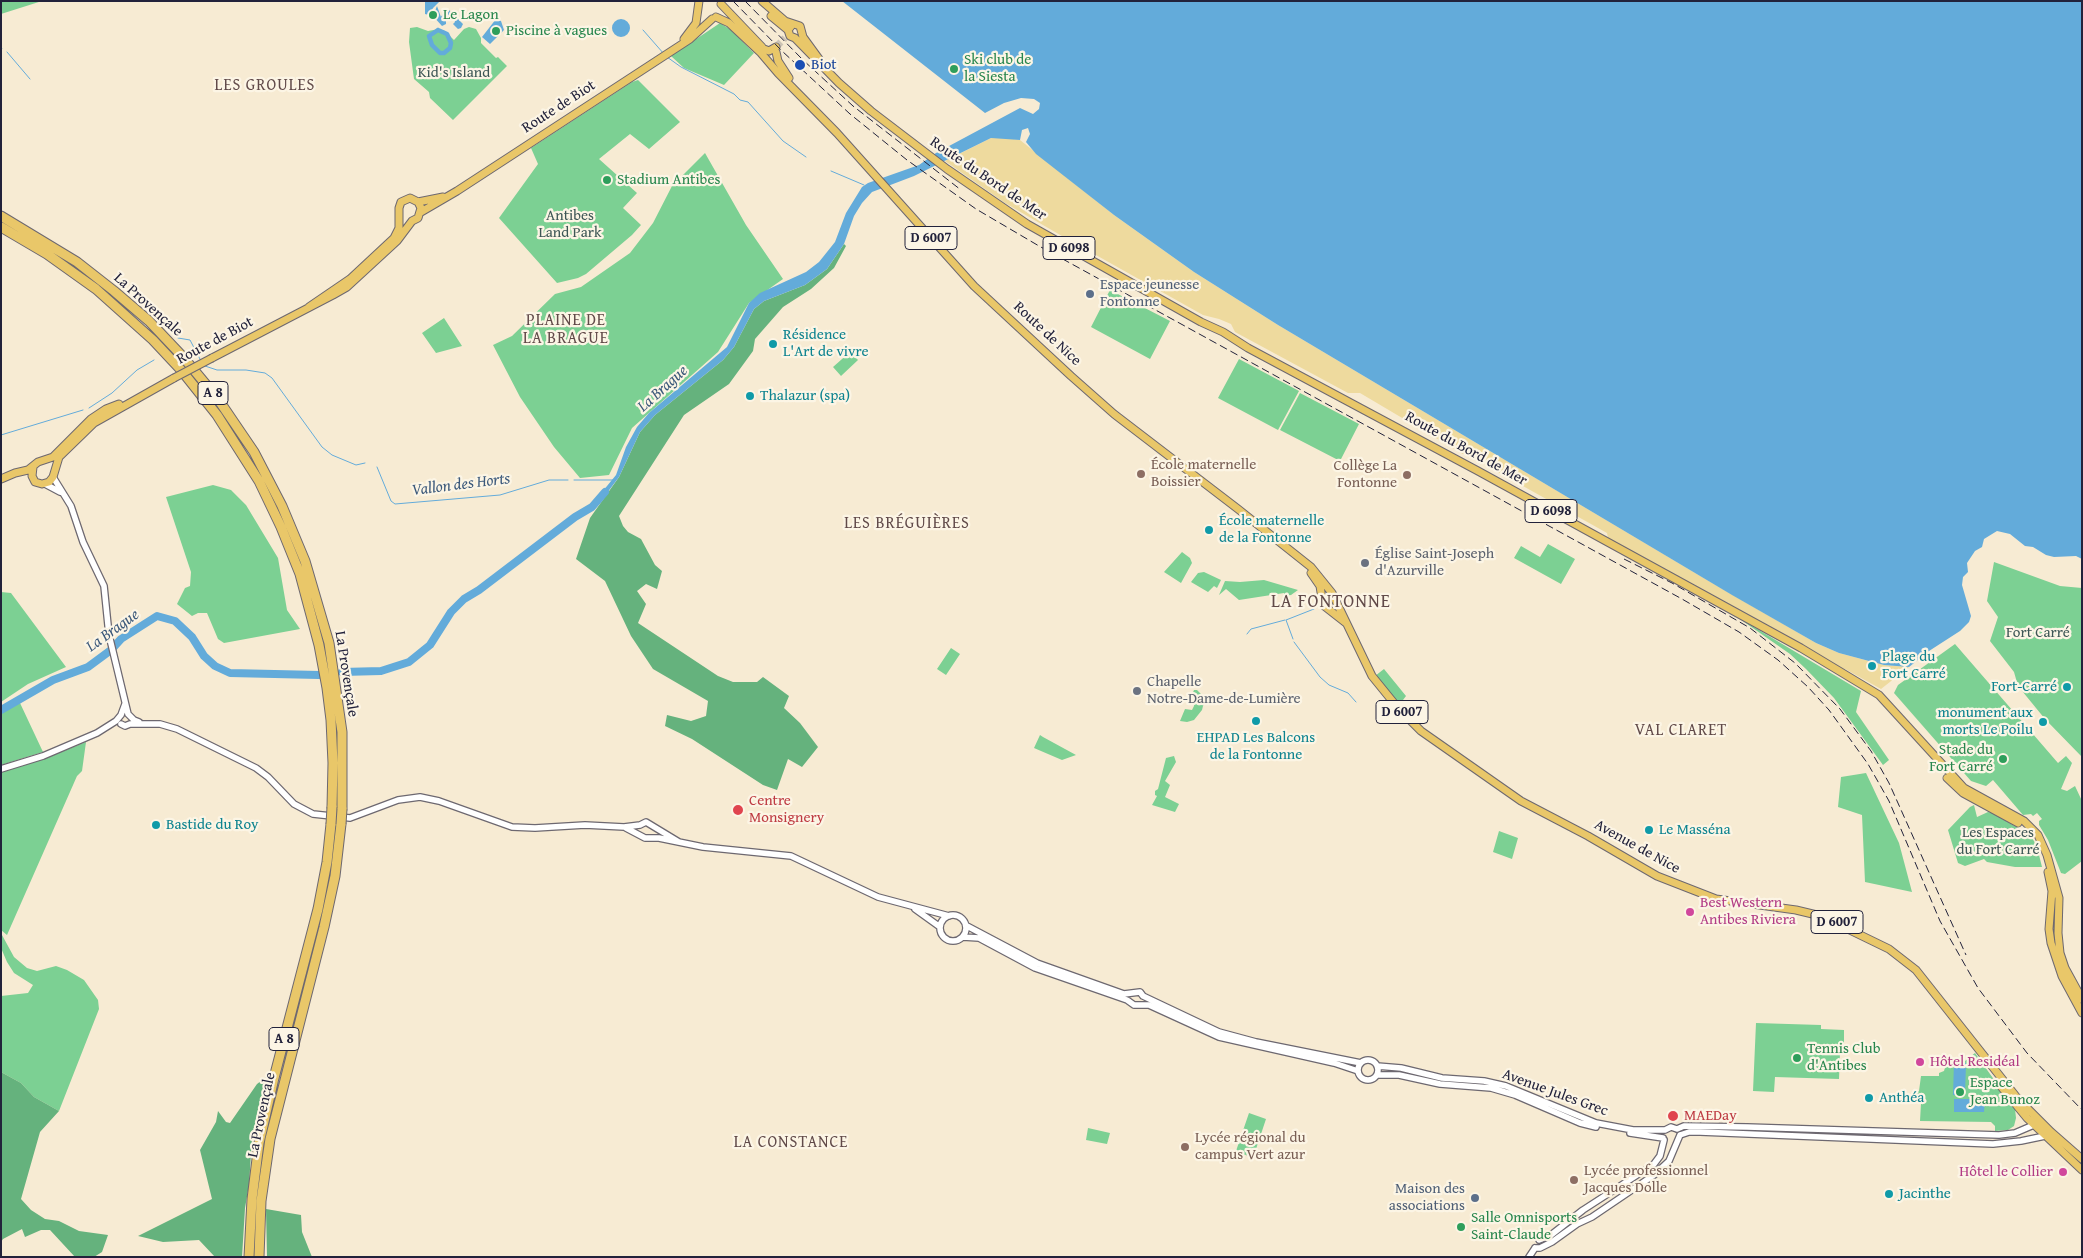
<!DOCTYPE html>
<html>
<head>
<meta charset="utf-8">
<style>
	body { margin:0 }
	#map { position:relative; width:2083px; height:1258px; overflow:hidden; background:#f7ebd3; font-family:"Gentium Book Plus",serif }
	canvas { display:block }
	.frame { position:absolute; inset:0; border:2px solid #22223b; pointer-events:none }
</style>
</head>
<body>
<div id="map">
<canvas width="2083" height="1258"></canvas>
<div class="frame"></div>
</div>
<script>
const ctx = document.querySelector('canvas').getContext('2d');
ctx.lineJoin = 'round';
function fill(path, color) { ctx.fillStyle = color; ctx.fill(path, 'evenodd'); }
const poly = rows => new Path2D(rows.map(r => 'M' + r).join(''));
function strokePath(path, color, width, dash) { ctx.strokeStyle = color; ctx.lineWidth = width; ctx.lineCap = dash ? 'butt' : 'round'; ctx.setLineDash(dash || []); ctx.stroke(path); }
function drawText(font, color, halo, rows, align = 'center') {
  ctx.font = font + ' "Gentium Book Plus",serif'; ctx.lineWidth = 4.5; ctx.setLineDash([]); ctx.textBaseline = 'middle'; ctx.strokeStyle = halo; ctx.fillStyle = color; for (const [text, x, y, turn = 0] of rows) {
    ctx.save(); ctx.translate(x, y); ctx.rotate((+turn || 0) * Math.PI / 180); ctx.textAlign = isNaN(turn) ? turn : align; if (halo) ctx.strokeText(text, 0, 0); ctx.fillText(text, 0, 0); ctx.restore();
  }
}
const green = poly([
	[1,1,42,1,1,14],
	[720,23,731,30,754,53,724,85,684,68,671,56],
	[417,27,428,31,439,29,445,31,454,40,464,29,469,27,476,29,481,38,481,43,496,58,498,57,507,66,453,120,430,98,429,92,414,79,409,42,410,28],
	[638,80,680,122,649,149,630,134,599,159,637,193,623,208,641,225,632,235,586,274,578,278,557,283,499,218,538,164,531,148,632,82],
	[705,153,746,225,783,279,749,303,718,352,632,428,609,475,580,478,554,447,520,397,493,345,512,336,555,294,581,287,630,253,653,223,672,186],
	[1110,290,1170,321,1150,359,1091,327],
	[444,318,462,346,436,353,422,333],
	[850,352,858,360,841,376,833,367],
	[1239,359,1299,391,1278,430,1218,398],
	[1300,393,1359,424,1340,461,1280,430],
	[213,485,231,490,246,505,278,558,287,610,300,629,224,643,218,639,207,613,198,613,192,616,177,604,185,588,190,586,191,572,166,497],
	[1548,544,1575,559,1561,584,1514,558,1521,546,1540,557],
	[1182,552,1190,558,1192,563,1181,583,1164,572],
	[1994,562,2060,586,2082,588,2082,757,2045,719,2018,686,2014,672,1990,641,1998,617,1987,601],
	[1204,572,1221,580,1217,588,1214,586,1208,592,1191,582,1198,573],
	[1264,580,1298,590,1291,595,1284,596,1284,593,1239,600,1226,589,1219,595,1225,581,1240,582],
	[1,592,11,593,66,667,28,684,1,702],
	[1737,617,1861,691,1856,712,1889,760,1883,765,1834,698,1806,669,1790,654],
	[1955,644,2058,763,2066,756,2072,763,2061,789,2067,791,2075,786,2082,801,2082,861,2065,874,2061,873,2048,840,2039,825,2039,821,2042,819,2037,813,2033,816,2031,814,2023,815,1993,780,1986,786,1971,781,1894,693,1898,685],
	[951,648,960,654,946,675,937,669],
	[1384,669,1406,696,1400,704,1375,676],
	[1194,690,1197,690,1202,695,1204,702,1202,710,1194,720,1187,722,1180,721,1185,709,1192,710,1194,706,1194,702,1190,700],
	[20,703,43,752,1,765,1,713],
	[1040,735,1043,737,1076,755,1062,760,1034,748],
	[86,742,82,771,77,776,7,935,1,930,1,772,44,759],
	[1174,756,1176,762,1165,781,1170,785,1165,797,1179,804,1175,812,1152,805,1157,796,1155,795,1155,791,1158,789,1166,758],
	[1866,773,1899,843,1912,892,1865,882,1862,815,1838,807,1841,777],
	[1974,805,1977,817,1988,812,1992,813,2028,834,2034,841,2038,851,2042,867,2015,867,1987,862,1984,859,1965,866,1958,863,1948,830,1970,807],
	[1499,831,1518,838,1512,859,1493,852],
	[2,935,14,957,27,968,37,971,56,966,67,970,84,980,98,1000,99,1009,59,1111,34,1097,21,1083,1,1072,1,996,28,993,33,985,14,973,7,962,1,948],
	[1756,1023,1821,1025,1821,1029,1844,1030,1844,1051,1840,1052,1839,1079,1775,1077,1774,1092,1753,1091],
	[1975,1053,2015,1109,2016,1118,2014,1126,2008,1130,1995,1131,1995,1126,1991,1122,1920,1121,1921,1103,1917,1103,1917,1091,1919,1091,1921,1076,1939,1076,1939,1073,1944,1071,1947,1061,1965,1061],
	[1249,1113,1266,1119,1253,1158,1236,1151],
	[1088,1128,1110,1133,1107,1144,1086,1140]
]);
const forest = poly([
	[844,244,846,246,834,268,811,289,783,307,755,339,753,351,729,384,684,415,619,516,623,526,628,532,641,539,655,565,662,571,657,589,646,584,637,591,646,604,638,623,718,676,733,682,757,682,763,677,789,696,784,708,800,723,818,747,802,767,788,759,777,790,763,785,692,739,665,726,667,715,691,721,706,716,708,701,653,669,631,636,605,581,576,559,590,518,619,477,640,432,655,415,723,360,734,347,754,309,764,301,805,285,827,269],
	[1,1072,21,1083,34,1097,59,1111,40,1132,21,1199,31,1210,45,1219,59,1221,79,1231,108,1235,102,1252,94,1257,75,1257,50,1230,41,1230,25,1237,22,1229,3,1239,1,1242],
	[266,1077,252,1138,249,1185,245,1208,242,1257,215,1257,199,1240,163,1242,138,1236,212,1199,200,1150,216,1122,218,1111,226,1122,230,1123,257,1084],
	[266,1209,301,1215,302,1232,312,1257,267,1257]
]);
const sand = poly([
	[1002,137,1020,140,1114,215,1194,272,1278,325,1707,580,1816,643,1839,653,1884,665,1909,667,1881,689,1845,669,1844,670,1783,634,1608,538,1607,533,1489,467,1485,458,1469,451,1463,454,1360,393,1348,393,1235,332,1231,324,1219,319,1203,315,1062,236,1005,203,945,161,991,138]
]);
const water = poly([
	[440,1,433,8,432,10,435,11,437,6,441,17,445,10,449,10,463,24,461,28,458,29,453,24,455,22,454,19,449,16,446,18,446,24,442,26,433,16,425,14,425,2],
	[842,1,2082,1,2082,559,2076,556,2054,557,2046,555,2033,547,2025,546,2010,534,1997,531,1984,539,1982,547,1975,551,1967,563,1968,572,1963,577,1962,585,1971,616,1969,622,1960,631,1929,651,1909,667,1884,665,1839,653,1816,643,1732,595,1278,325,1194,272,1114,215,1036,154,1026,142,1030,134,1028,128,1022,130,1020,140,991,138,914,176,872,192,862,203,854,216,844,244,827,269,805,285,764,301,754,309,734,347,723,360,655,415,640,432,619,477,601,501,598,497,616,475,626,447,637,427,649,413,727,347,749,303,760,293,806,272,819,262,835,242,846,213,862,187,868,183,919,165,936,153,1020,108,1033,114,1039,109,1040,103,1034,99,1021,98,1004,103,985,113],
	'612 28a9 9 0 1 1 18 0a9 9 0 1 1-18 0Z',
	[496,19,501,21,504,30,490,44,482,37],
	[1954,1062,1966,1063,1965,1095,1953,1095],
	[1954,1099,1985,1099,1984,1112,1954,1112]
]);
const stream = poly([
	[643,30,664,54],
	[1,47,2,48],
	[7,52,30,79],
	[667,57,681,67,734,94,740,100,748,102,783,141,806,157],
	[831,171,864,185],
	[178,338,190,340,201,361],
	[205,366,217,370,246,370,265,373,272,378,322,447,332,455,356,465,365,463],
	[89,408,112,393,137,370,154,360],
	[1,435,83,410],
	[377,467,391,501,395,504,500,495,549,480,568,480],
	[574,480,614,480],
	[1247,634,1251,629,1285,620],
	[1293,639,1286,620,1314,609],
	[1294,642,1320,677,1329,685,1348,693,1356,702]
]);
const canal = poly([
	[438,30,447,34,451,43,450,48,444,53,440,53,432,45,429,36,438,30]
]);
const river = poly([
	[342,672,381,671,409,662,430,645,451,612,464,599,479,590,575,517,592,507,605,492],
	[1,710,53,680,88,667,111,650,121,639,157,616,175,621,192,637,204,656,215,666,230,673,319,675]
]);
const majorTunnel = poly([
	[776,47,785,38]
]);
const minor = poly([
	[53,477,71,506,83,542,104,586,109,635,128,714,134,720,139,722],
	[45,484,60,492],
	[121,724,125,726,130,724,160,724,177,729,256,768,268,777,294,804,313,814,350,818,398,800,420,797,439,801,512,827,535,828,585,825,624,827,640,825,646,822,679,842],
	[1,769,43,756,97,733,116,721,121,715,125,704],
	[626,828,645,838,659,838,703,847,791,856,878,897,949,916],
	[915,909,940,927],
	'940 928a13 13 0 1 1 26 0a13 13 0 1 1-26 0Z',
	[967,926,1037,963,1124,994,1140,992,1143,996,1219,1032,1256,1042,1361,1063],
	[963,937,979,938,1035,968,1127,1000,1134,1005,1149,1005,1219,1037,1334,1063,1358,1071],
	'1358 1070a10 10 0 1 1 20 0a10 10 0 1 1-20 0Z',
	[1377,1066,1401,1068,1442,1078,1484,1081,1506,1086,1596,1123,1633,1130,1665,1130,1671,1127,1677,1129],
	[1377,1075,1399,1075,1440,1084,1491,1088,1515,1095,1580,1123,1596,1127],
	[1677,1129,1684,1126,1747,1127,1999,1135,2015,1133,2036,1124],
	[1630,1133,1663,1138],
	[1680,1135,1689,1132,1700,1132,1993,1144,2021,1141,2045,1136],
	[1539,1240,1551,1235,1583,1210,1654,1164,1660,1156,1664,1140],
	[1535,1248,1540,1248,1552,1242,1577,1224,1592,1217,1654,1175,1669,1161,1680,1135],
	[1529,1257,1535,1248]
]);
const major = poly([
	[762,1,785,21,800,26,803,37,819,59],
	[721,4,762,47],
	[771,16,788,30],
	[716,17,729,23,761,53,778,73,837,133,974,286,1071,376,1114,414,1238,509,1311,567,1332,593,1372,676,1398,708,1421,731,1521,801,1588,836,1657,876,1716,899,1796,910,1821,916,1889,949,1916,970,2018,1099,2051,1132,2082,1159],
	[792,25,788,30,790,36,795,38,839,83,871,111,947,169,1027,224,1201,322,1223,332,1248,348,1478,471,1801,648,1879,695,1964,788,2024,821,2038,835,2047,855,2059,898,2058,933,2060,953,2065,968,2082,999],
	[684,39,696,23,699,1],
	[764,49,769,51,776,47],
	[776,52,778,61,789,78],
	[418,202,443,197],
	[421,212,457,191,690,39,712,19],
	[212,358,333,295,347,287,397,241,412,221,418,218,421,208,418,202,410,198,401,202,399,208,399,228,394,238,350,279,309,307],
	[33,467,32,476,35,482,42,484,49,482,53,477,59,457,94,423,174,378],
	[1,479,15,473,28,470,38,462,53,457,91,419,106,409,119,404],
	[1311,573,1320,586,1323,605,1346,623],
	[1947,778,1963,793,2018,823],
	[2048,872,2052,891,2049,929,2051,943,2062,976,2082,1013],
	[1999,1084,2027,1118,2082,1170]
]);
const highway = poly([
	[1,216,77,262,114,291,149,321,184,358,218,399,254,452,282,506,305,561,329,643,342,732,342,809],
	[1,227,47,254,96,289,153,340,182,371,217,415,259,481,281,527,300,574,319,645,327,688,331,720,333,763,332,807],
	[249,1257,252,1199,259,1143,274,1078,318,909,327,862,331,824],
	[259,1257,261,1201,270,1139,324,927,335,876,341,824]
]);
const rail = poly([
	[733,1,782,51,850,114,907,160,976,209,1039,246,1682,599,1739,632,1778,660,1808,687,1829,710,1868,764,1889,801,1940,921,1978,988,2027,1053,2082,1110],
	[745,1,803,60,853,106,961,190],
	[1624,559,1672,583,1750,628,1795,663,1840,709,1871,751,1889,783,1966,955]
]);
const majorBridge = poly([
	[174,378,212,358]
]);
const highwayBridge = poly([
	[331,824,332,807],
	[341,824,342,809]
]);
const markers = [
	[433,15,5,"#2e9e5b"],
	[496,31,5,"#2e9e5b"],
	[800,65,6,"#1a4fb4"],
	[954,69,5,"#2e9e5b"],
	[607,180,5,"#2e9e5b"],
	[1090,294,5,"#5c6f8a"],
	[773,344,5,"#0f9aa8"],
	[750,396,5,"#0f9aa8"],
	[1141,474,5,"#8d6e63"],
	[1407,475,5,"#8d6e63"],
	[1209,530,5,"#0f9aa8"],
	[1365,563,5,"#6b7280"],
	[1872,666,5,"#0f9aa8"],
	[2067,687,5,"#0f9aa8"],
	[1137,691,5,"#6b7280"],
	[1256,721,5,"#0f9aa8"],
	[2043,722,5,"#0f9aa8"],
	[2003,759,5,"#2e9e5b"],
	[738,810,6,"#e0444e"],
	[156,825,5,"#0f9aa8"],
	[1649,830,5,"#0f9aa8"],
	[1690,912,5,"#d1479c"],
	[1797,1058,5,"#2e9e5b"],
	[1920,1062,5,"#d1479c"],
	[1960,1092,5,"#2e9e5b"],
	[1869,1098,5,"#0f9aa8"],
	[1673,1116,6,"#e0444e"],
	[1185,1147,5,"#8d6e63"],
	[2063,1172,5,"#d1479c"],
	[1574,1180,5,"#8d6e63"],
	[1889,1194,5,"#0f9aa8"],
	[1475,1198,5,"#5c6f8a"],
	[1461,1227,5,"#2e9e5b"]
];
const shields = [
	[931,238,52],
	[1069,248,52],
	[213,393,30],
	[1551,511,52],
	[1402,712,52],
	[1837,922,52],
	[284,1039,30]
];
const shieldNames = [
	["D 6007",931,238],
	["D 6098",1069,248],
	["A 8",213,393],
	["D 6098",1551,511],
	["D 6007",1402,712],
	["D 6007",1837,922],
	["A 8",284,1039]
];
const leisureNames = [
	["Le Lagon",443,15],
	["Piscine à vagues",506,31],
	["Ski club de",964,60],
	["la Siesta",964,77],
	["Stadium Antibes",617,180],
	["Stade du",1993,750,"right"],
	["Fort Carré",1993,767,"right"],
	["Tennis Club",1807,1049],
	["d'Antibes",1807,1066],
	["Espace",1970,1083],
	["Jean Bunoz",1970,1100],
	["Salle Omnisports",1471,1218],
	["Saint-Claude",1471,1235]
];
const transitNames = [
	["Biot",811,65]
];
const parkNames = [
	["Kid's Island",454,73],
	["Antibes",570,216],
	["Land Park",570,233],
	["Fort Carré",2038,633],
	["Les Espaces",1998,833],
	["du Fort Carré",1998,850]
];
const streetNames = [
	["Route de Biot",559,107,-33],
	["Route du Bord de Mer",988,179,34],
	["La Provençale",148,305,42],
	["Route de Nice",1047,334,43],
	["Route de Biot",215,341,-28],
	["Route du Bord de Mer",1466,449,29],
	["La Provençale",346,674,81],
	["Avenue de Nice",1637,847,29],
	["Avenue Jules Grec",1555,1093,20],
	["La Provençale",262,1115,-78]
];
const serviceNames = [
	["Espace jeunesse",1100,285],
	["Fontonne",1100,302],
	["Maison des",1465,1189,"right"],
	["associations",1465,1206,"right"]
];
const cultureNames = [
	["Résidence",783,335],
	["L'Art de vivre",783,352],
	["Thalazur (spa)",760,396],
	["École maternelle",1219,521],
	["de la Fontonne",1219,538],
	["Plage du",1882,657],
	["Fort Carré",1882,674],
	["Fort-Carré",2057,687,"right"],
	["monument aux",2033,713,"right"],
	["morts Le Poilu",2033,730,"right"],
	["EHPAD Les Balcons",1256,738,"center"],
	["de la Fontonne",1256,755,"center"],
	["Bastide du Roy",166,825],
	["Le Masséna",1659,830],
	["Anthéa",1879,1098],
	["Jacinthe",1899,1194]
];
const educationNames = [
	["École maternelle",1151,465],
	["Boissier",1151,482],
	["Collège La",1397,466,"right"],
	["Fontonne",1397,483,"right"],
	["Lycée régional du",1195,1138],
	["campus Vert azur",1195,1155],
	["Lycée professionnel",1584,1171],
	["Jacques Dolle",1584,1188]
];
const worshipNames = [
	["Église Saint-Joseph",1375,554],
	["d'Azurville",1375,571],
	["Chapelle",1147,682],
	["Notre-Dame-de-Lumière",1147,699]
];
const healthNames = [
	["Centre",749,801],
	["Monsignery",749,818],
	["MAEDay",1684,1116]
];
const hotelNames = [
	["Best Western",1700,903],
	["Antibes Riviera",1700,920],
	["Hôtel Residéal",1930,1062],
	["Hôtel le Collier",2053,1172,"right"]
];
const neighbourhoodNames = [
	["LES GROULES",265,86],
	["PLAINE DE",566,321],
	["LA BRAGUE",566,339],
	["LES BRÉGUIÈRES",907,524],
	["VAL CLARET",1681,731],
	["LA CONSTANCE",791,1143]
];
const waterNames = [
	["La Brague",663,389,-42],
	["Vallon des Horts",461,485,-7],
	["La Brague",113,631,-36]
];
const quarterNames = [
	["LA FONTONNE",1331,602]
];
fill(green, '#7cd093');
fill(forest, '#65b27d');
fill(sand, '#eeda9e');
fill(water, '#63abda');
strokePath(stream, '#63abda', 1);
strokePath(canal, '#63abda', 4.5);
strokePath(river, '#63abda', 8);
strokePath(majorTunnel, '#ccc3b5', 7, [7, 3.5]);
strokePath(minor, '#6d6870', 8);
strokePath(major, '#6d6870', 9);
strokePath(highway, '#6d6870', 11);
strokePath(minor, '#fff', 5.5);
strokePath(major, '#e9c769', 7);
strokePath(highway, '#e9c769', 9);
strokePath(rail, '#22223b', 1, [8, 4]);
strokePath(majorBridge, '#6d6870', 9, []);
strokePath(highwayBridge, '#6d6870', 11, []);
strokePath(majorBridge, '#e9c769', 7);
strokePath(highwayBridge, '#e9c769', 9);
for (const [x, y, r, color] of markers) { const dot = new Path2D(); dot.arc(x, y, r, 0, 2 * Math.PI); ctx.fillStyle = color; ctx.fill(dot); strokePath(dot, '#fcf5e5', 2); }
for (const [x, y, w] of shields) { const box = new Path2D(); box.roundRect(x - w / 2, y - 11.5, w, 23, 4); ctx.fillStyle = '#fcf5e5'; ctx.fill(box); strokePath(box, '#22223b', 1); }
drawText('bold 14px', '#22223b', null, shieldNames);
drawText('15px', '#27864d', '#fcf5e5', leisureNames, 'left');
drawText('15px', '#164399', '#fcf5e5', transitNames, 'left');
drawText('15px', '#3d5655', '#fcf5e5', parkNames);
drawText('15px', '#22223b', '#fcf5e5', streetNames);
drawText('15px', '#4e5e75', '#fcf5e5', serviceNames, 'left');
drawText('15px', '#0d838f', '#fcf5e5', cultureNames, 'left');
drawText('15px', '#785e54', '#fcf5e5', educationNames, 'left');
drawText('15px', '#5b616d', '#fcf5e5', worshipNames, 'left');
drawText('15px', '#be3a42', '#fcf5e5', healthNames, 'left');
drawText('15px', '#b23c85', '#fcf5e5', hotelNames, 'left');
ctx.letterSpacing = '1px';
drawText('16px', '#614a49', '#fcf5e5', neighbourhoodNames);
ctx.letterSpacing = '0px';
drawText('italic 16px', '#3c597b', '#fcf5e5', waterNames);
ctx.letterSpacing = '1px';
drawText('18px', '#614a49', '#fcf5e5', quarterNames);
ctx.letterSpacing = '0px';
</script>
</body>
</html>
